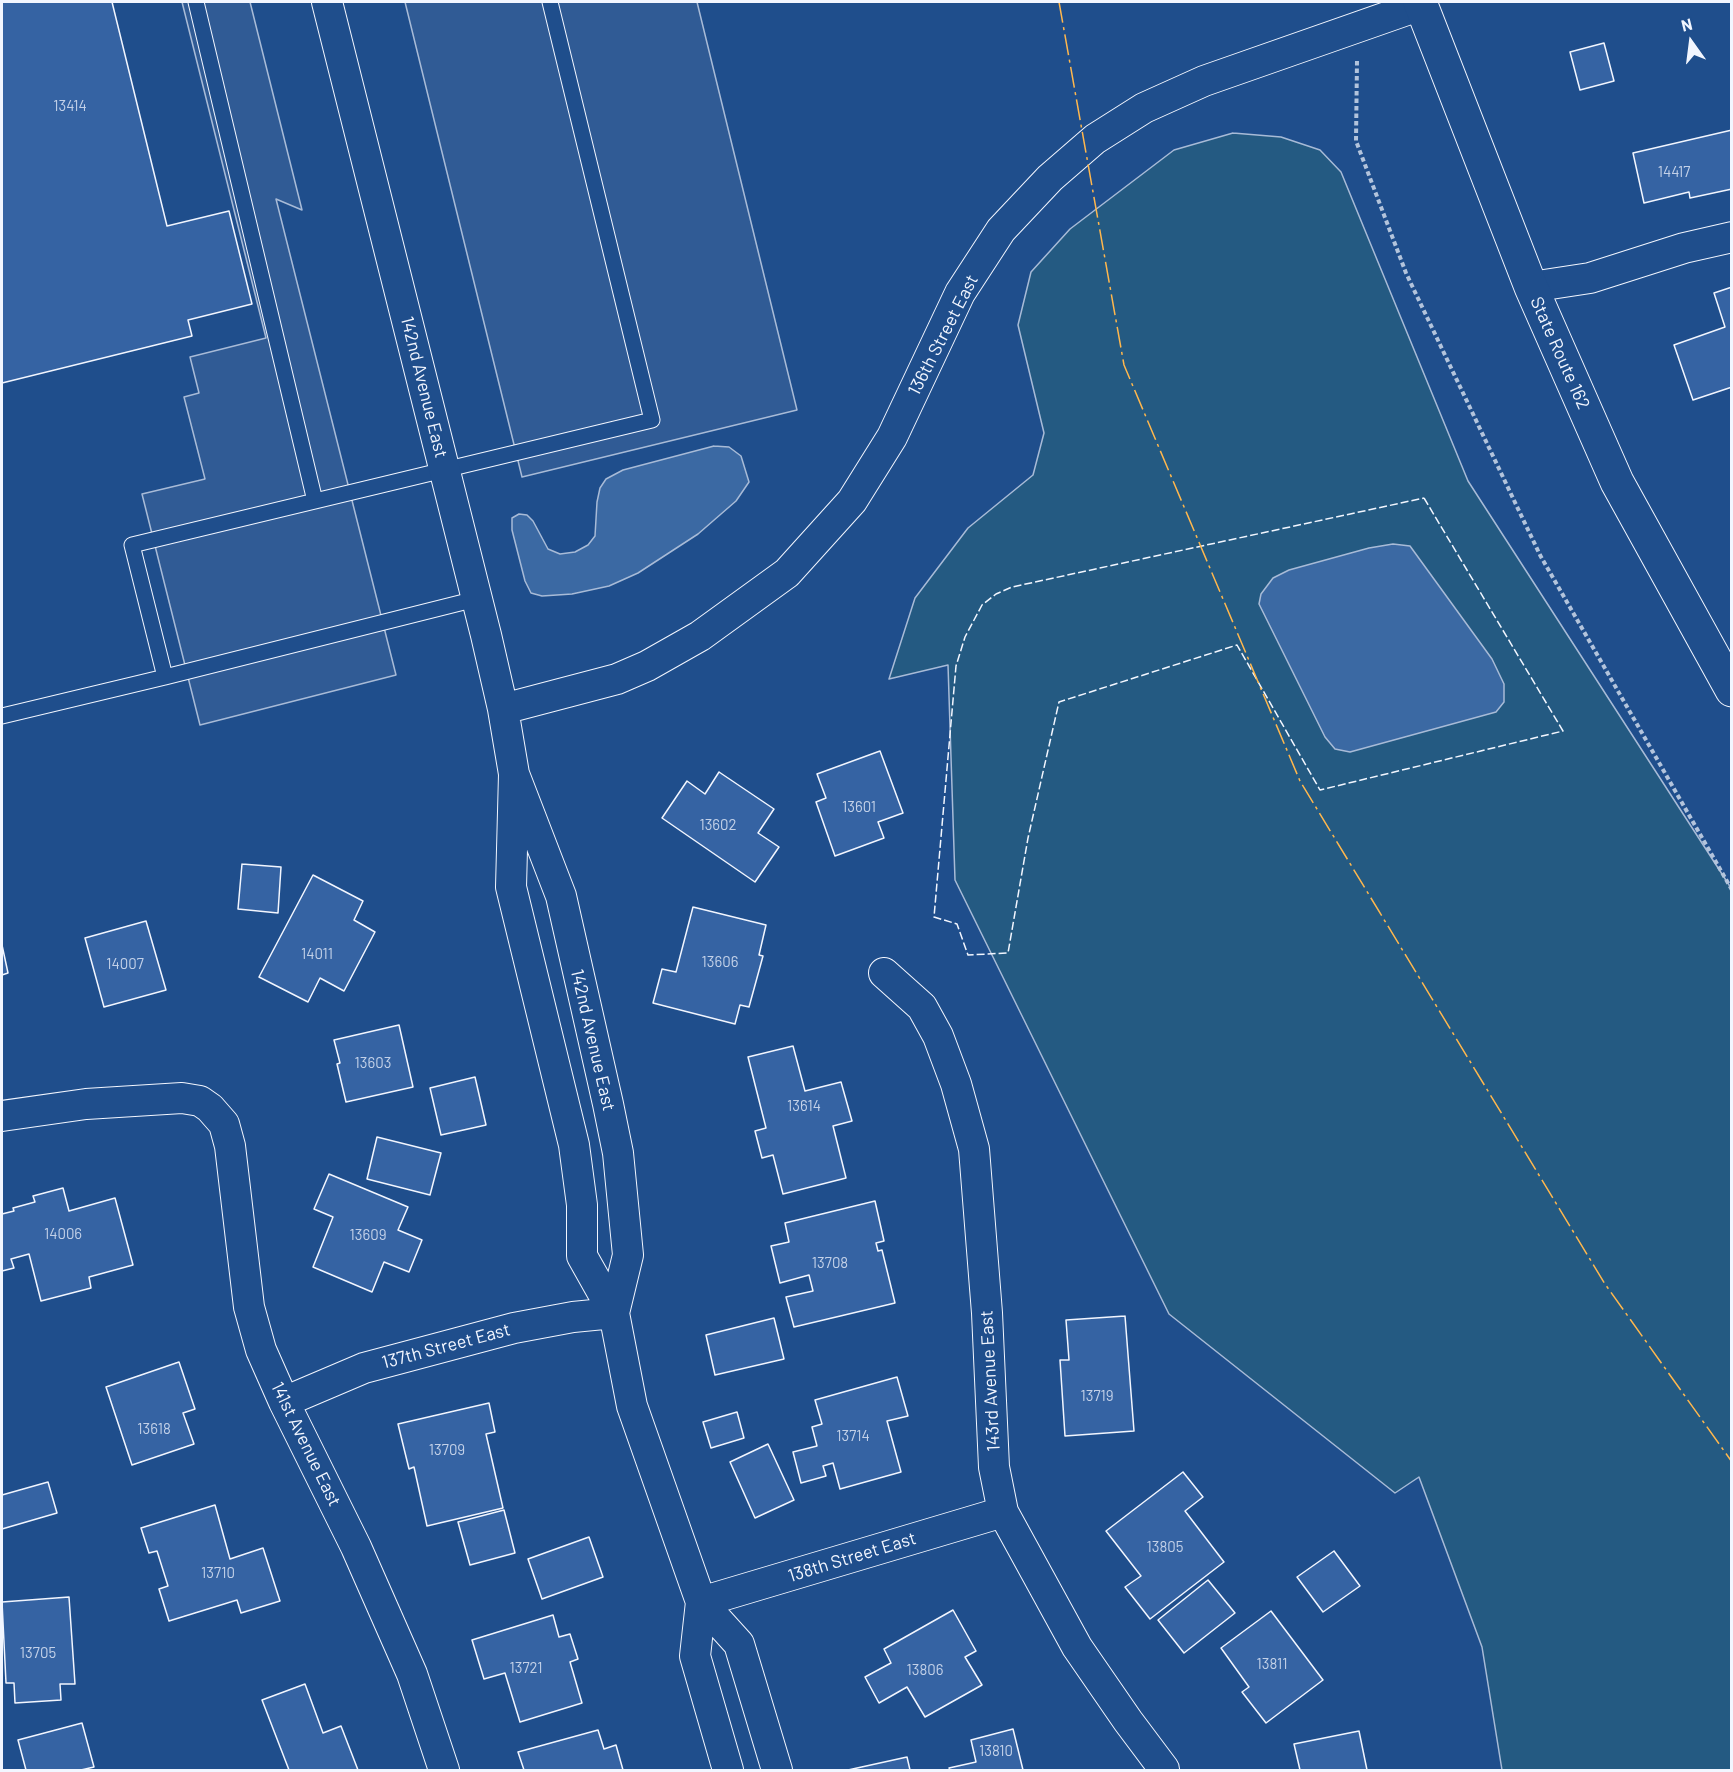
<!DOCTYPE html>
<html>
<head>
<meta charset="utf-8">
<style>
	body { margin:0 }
	#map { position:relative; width:1733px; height:1772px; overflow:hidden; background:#1f4e8c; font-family:Barlow,sans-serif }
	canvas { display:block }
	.frame { position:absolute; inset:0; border:3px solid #f2f6ff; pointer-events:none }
	.north { position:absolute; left:1661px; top:12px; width:60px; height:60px; -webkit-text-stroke:4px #1f4e8c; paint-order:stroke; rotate:346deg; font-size:16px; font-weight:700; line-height:24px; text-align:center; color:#f2f6ff }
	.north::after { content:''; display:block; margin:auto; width:21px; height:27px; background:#f2f6ff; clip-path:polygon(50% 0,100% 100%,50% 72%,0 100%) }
</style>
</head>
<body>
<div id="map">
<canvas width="1733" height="1772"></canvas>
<div class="frame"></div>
<div class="north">N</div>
</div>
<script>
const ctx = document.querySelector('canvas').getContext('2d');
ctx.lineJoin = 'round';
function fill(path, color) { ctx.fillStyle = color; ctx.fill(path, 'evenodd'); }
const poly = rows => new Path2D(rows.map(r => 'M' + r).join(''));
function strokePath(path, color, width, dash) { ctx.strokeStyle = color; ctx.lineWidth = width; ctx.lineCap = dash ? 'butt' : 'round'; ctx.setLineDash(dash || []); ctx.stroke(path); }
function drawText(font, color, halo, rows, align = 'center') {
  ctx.font = font + ' Barlow,sans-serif'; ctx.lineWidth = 4.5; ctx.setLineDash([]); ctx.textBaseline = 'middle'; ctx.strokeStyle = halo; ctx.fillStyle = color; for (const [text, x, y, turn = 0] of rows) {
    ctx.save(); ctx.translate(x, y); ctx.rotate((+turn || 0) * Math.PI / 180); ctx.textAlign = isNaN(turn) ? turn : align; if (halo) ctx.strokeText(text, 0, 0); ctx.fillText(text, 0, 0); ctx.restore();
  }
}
const green = poly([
	[1233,133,1281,137,1320,150,1341,172,1468,481,1731,888,1731,1770,1502,1770,1482,1647,1419,1477,1395,1493,1169,1314,955,880,948,665,889,679,915,598,968,528,1033,475,1044,433,1018,325,1031,272,1070,229,1174,150,1233,133]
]);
const parking = poly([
	[182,2,250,2,302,210,276,199,396,675,200,725,142,494,205,479,184,397,199,393,190,357,266,338,182,2],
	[405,2,697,2,797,410,522,477,405,2]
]);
const water = poly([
	[714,446,729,447,741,456,749,482,736,501,698,534,638,573,609,586,572,594,542,596,531,593,525,581,512,530,512,518,519,514,527,515,533,521,548,549,560,554,575,552,588,545,595,536,597,502,600,488,606,479,623,470,714,446],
	[1393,544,1410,546,1492,659,1504,684,1504,702,1496,712,1350,752,1335,749,1325,737,1259,604,1261,594,1273,578,1289,570,1369,548,1393,544]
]);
const building = poly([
	[2,2,112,2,167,226,229,211,252,304,188,320,192,336,2,383,2,2],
	[1604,43,1614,81,1580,90,1570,52,1604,43],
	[1732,130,1732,189,1690,198,1689,192,1644,203,1633,153,1732,130],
	[1732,287,1732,387,1693,400,1674,345,1725,327,1714,293,1732,287],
	[880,751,903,813,878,822,884,838,835,856,816,802,826,798,817,774,880,751],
	[719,772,774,809,758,833,779,847,755,882,662,818,687,781,705,794,719,772],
	[242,864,281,867,278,913,238,909,242,864],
	[313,875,363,901,354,920,375,932,344,991,320,978,308,1002,259,977,313,875],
	[693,907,766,925,759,955,763,956,749,1007,740,1005,735,1024,653,1003,662,969,676,972,693,907],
	[146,921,166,990,104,1007,85,938,146,921],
	[2,945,8,973,2,975,2,945],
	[399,1025,413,1087,346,1102,337,1064,340,1063,334,1040,399,1025],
	[793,1046,805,1091,841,1082,852,1121,833,1126,846,1178,783,1194,773,1155,762,1158,755,1131,766,1128,748,1057,793,1046],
	[475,1077,486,1125,441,1135,430,1088,475,1077],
	[377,1137,441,1153,430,1195,367,1179,377,1137],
	[329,1174,408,1207,398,1230,422,1240,409,1272,384,1262,372,1292,313,1267,333,1217,314,1209,329,1174],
	[63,1188,69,1211,115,1198,133,1265,89,1277,91,1288,41,1301,29,1254,11,1259,14,1268,2,1271,2,1214,14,1211,13,1208,35,1202,33,1196,63,1188],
	[875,1201,884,1241,876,1243,878,1251,882,1250,895,1303,794,1327,786,1297,813,1291,809,1275,780,1283,771,1246,789,1242,785,1223,875,1201],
	[1125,1316,1134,1431,1065,1436,1060,1360,1069,1360,1066,1320,1125,1316],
	[774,1318,784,1359,715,1375,706,1335,774,1318],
	[179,1362,195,1409,183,1413,194,1444,132,1465,106,1387,179,1362],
	[897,1377,908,1416,887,1421,901,1472,840,1489,833,1463,823,1466,826,1476,801,1483,793,1452,817,1446,812,1427,822,1424,815,1400,897,1377],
	[489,1403,495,1432,486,1434,503,1508,427,1526,414,1467,409,1469,398,1424,489,1403],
	[737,1412,744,1438,711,1448,703,1422,737,1412],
	[768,1444,794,1500,755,1518,730,1462,768,1444],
	[1183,1472,1203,1497,1185,1511,1224,1562,1150,1619,1125,1587,1141,1576,1106,1531,1183,1472],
	[48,1482,57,1513,2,1529,2,1495,48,1482],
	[215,1505,230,1559,263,1548,280,1601,241,1613,237,1600,169,1621,159,1589,168,1586,157,1551,149,1553,141,1528,215,1505],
	[504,1510,515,1553,470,1565,458,1522,504,1510],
	[589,1537,603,1577,542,1599,528,1559,589,1537],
	[1334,1551,1360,1586,1323,1612,1297,1577,1334,1551],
	[1208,1580,1235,1613,1184,1653,1158,1620,1208,1580],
	[69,1597,75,1684,60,1684,61,1700,15,1703,14,1683,6,1683,2,1602,69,1597],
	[953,1610,976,1651,965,1657,982,1685,925,1717,907,1687,879,1703,865,1677,891,1663,884,1649,953,1610],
	[1271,1611,1323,1680,1266,1723,1242,1692,1249,1687,1221,1648,1271,1611],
	[553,1615,559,1637,570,1634,578,1659,570,1662,582,1703,520,1722,505,1673,484,1679,472,1640,553,1615],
	[305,1684,323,1733,341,1726,358,1770,289,1770,262,1700,305,1684],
	[82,1723,94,1767,81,1770,26,1770,18,1740,82,1723],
	[1013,1729,1023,1770,950,1770,949,1768,976,1762,971,1740,1013,1729],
	[598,1730,604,1749,616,1745,623,1770,524,1770,518,1752,598,1730],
	[1359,1731,1367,1770,1300,1770,1294,1744,1359,1731],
	[907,1757,910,1770,848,1770,907,1757]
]);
const path = poly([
	[1357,61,1356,141,1406,273,1540,555,1732,890]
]);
const lane = poly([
	[196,2,315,501],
	[476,599,165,677,132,545,652,420,550,2],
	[2,716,165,677]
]);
const street = poly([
	[327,2,486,635,503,709,514,774,561,896,608,1104,618,1153,628,1255,614,1313,582,1256,582,1205,574,1145,511,887,514,774],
	[1531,287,1590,278,1684,248,1732,237],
	[503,709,617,679,647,666,700,636,787,573,852,501,892,437,960,293,1001,230,1050,178,1095,139,1144,108,1204,81,1421,5],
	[884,973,922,1007,938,1036,956,1084,974,1149,987,1313,994,1467,1003,1512,1077,1647,1128,1721,1164,1769],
	[2,1116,86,1104,182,1098,200,1101,210,1108,224,1124,230,1146,249,1307,261,1350,284,1402,356,1547,412,1674,444,1770],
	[284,1402,364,1368,514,1328,573,1317,614,1313,632,1406,701,1602,739,1644,777,1770],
	[701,1602,1003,1512],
	[701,1602,695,1656,728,1770]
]);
const secondary = poly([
	[1420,2,1531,287,1617,482,1732,690]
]);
const fence = poly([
	[1424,498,1563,731,1320,790,1237,645,1059,702,1028,838,1008,953,968,955,957,924,934,917,956,666,965,637,982,605,996,594,1012,587,1424,498]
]);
const power = poly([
	[1059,2,1124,365,1300,781,1605,1284,1732,1462]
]);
const numberNames = [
	["13414",70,106],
	["14417",1674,172],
	["13601",859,807],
	["13602",718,825],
	["14011",317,954],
	["13606",720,962],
	["14007",125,964],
	["13603",373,1063],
	["13614",804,1106],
	["14006",63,1234],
	["13609",368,1235],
	["13708",830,1263],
	["13719",1097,1396],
	["13618",154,1429],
	["13714",853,1436],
	["13709",447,1450],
	["13805",1165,1547],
	["13710",218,1573],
	["13705",38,1653],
	["13811",1272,1664],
	["13721",526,1668],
	["13806",925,1670],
	["13810",996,1751]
];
const streetNames = [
	["136th Street East",943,335,-63],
	["State Route 162",1560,353,66],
	["142nd Avenue East",424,387,76],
	["142nd Avenue East",593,1040,77],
	["137th Street East",446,1346,-15],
	["143rd Avenue East",990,1381,-93],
	["141st Avenue East",306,1444,64],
	["138th Street East",852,1557,-17]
];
fill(green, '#245a82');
strokePath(green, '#a8bbd7', 1.5);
fill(parking, '#305b95');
strokePath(parking, '#a8bbd7', 1.5);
fill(water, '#3b69a3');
strokePath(water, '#a8bbd7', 1.5);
fill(building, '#3563a3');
strokePath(building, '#f2f6ff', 1.5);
strokePath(lane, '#f2f6ff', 17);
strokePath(street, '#f2f6ff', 32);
strokePath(secondary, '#f2f6ff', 35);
strokePath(path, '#b3c4dc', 4, [4.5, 3]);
strokePath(lane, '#1f4e8c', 15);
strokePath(street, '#1f4e8c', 30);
strokePath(secondary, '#1f4e8c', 33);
strokePath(fence, '#f2f6ff', 1.5, [8, 3]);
strokePath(power, '#ffb74d', 1.5, [21, 4.5, 3, 4.5]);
drawText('15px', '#c3d1e8', null, numberNames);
drawText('18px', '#f2f6ff', '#1f4e8c', streetNames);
</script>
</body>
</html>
